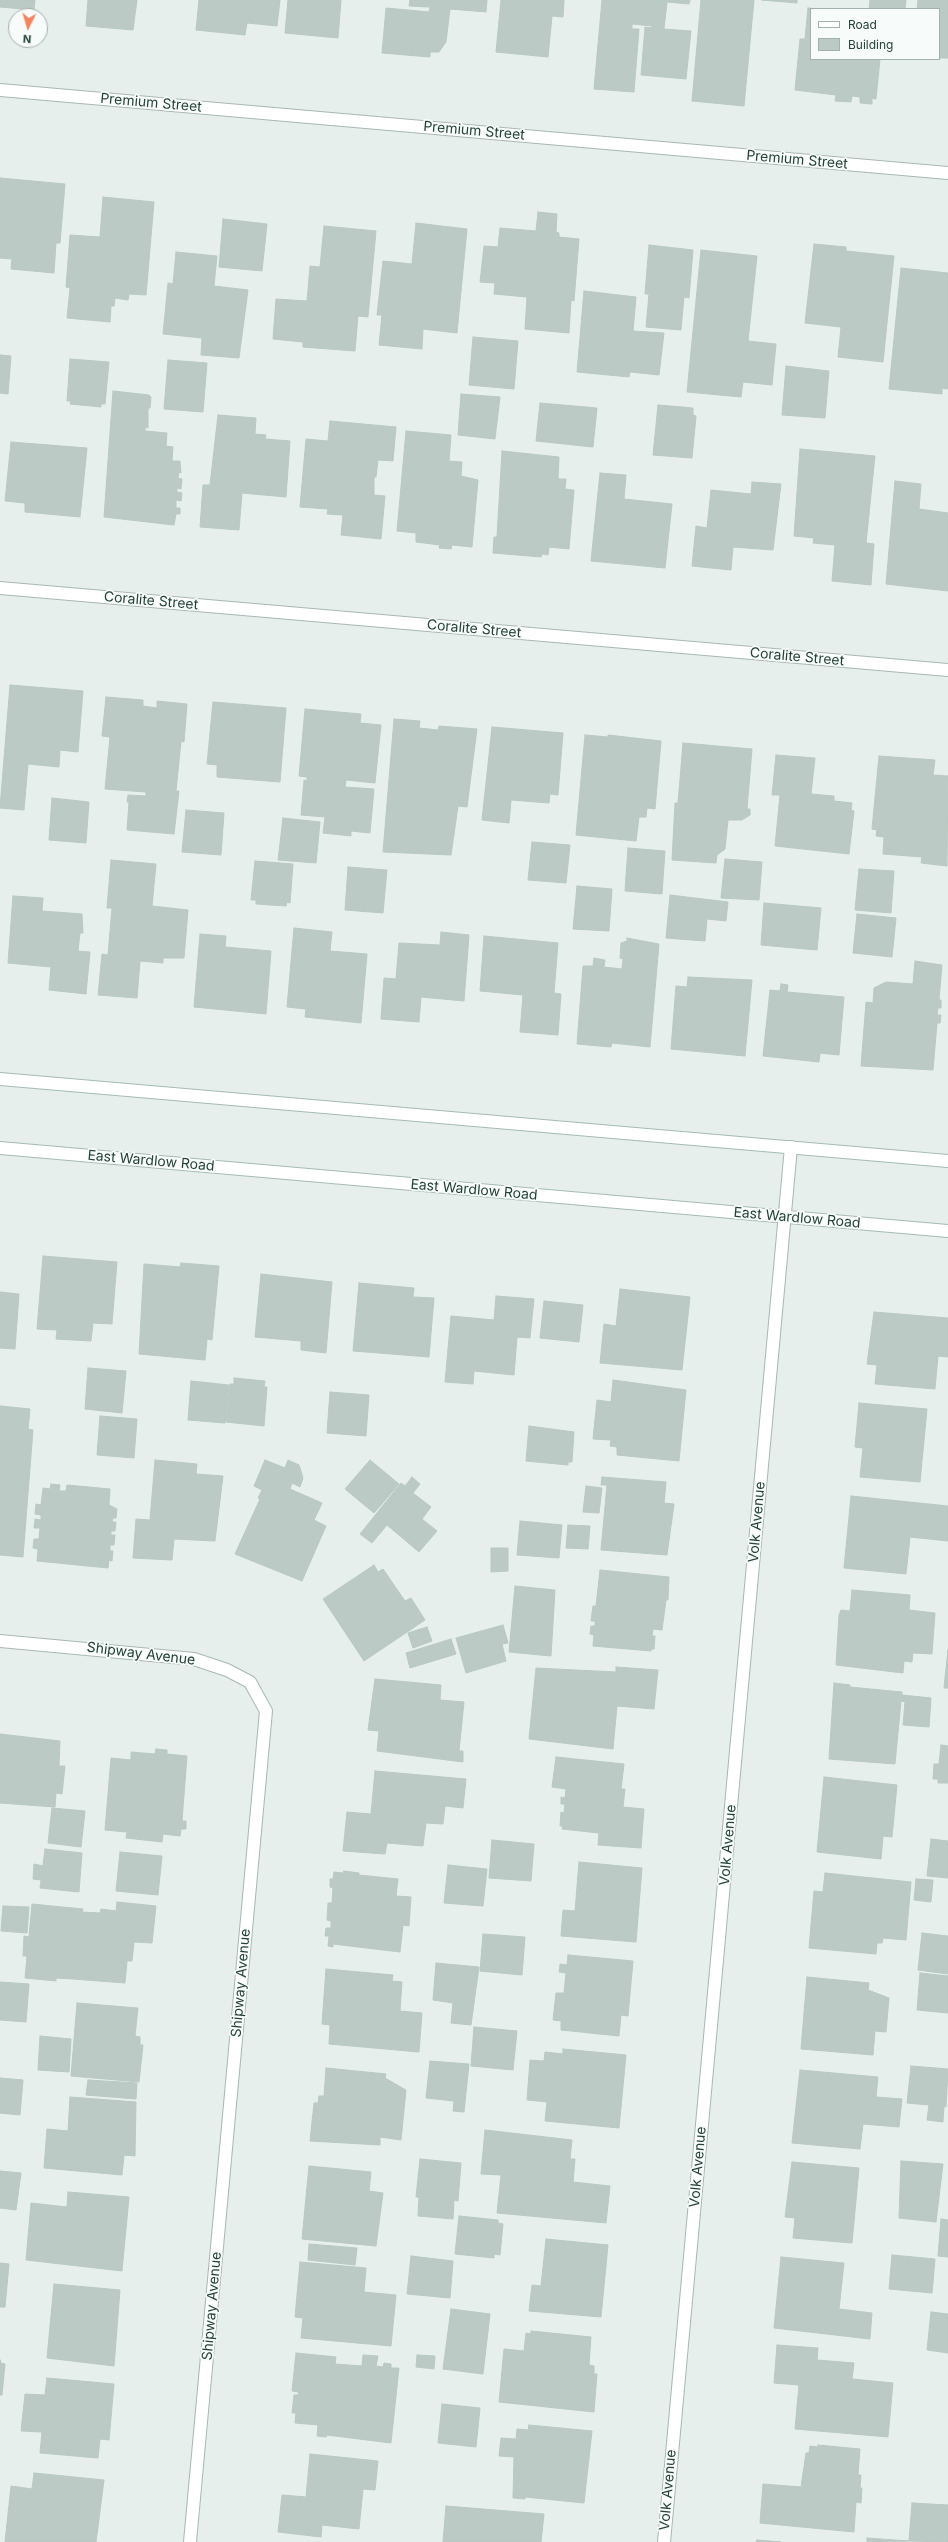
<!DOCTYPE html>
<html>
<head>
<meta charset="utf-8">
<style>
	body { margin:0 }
	#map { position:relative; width:948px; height:2542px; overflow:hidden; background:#e6efeb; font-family:Inter,sans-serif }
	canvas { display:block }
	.legend { position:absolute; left:810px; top:8px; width:130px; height:52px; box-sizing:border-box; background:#f7fbf9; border:1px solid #a3b1ad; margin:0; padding:5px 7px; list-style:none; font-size:12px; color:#24423a }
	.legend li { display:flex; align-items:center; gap:8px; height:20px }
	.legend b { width:20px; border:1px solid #a3b1ad }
	.north { position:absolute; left:8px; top:8px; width:40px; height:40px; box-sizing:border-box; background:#f7fbf9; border:1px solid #a3b1ad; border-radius:50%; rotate:185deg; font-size:11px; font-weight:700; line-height:16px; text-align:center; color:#24423a }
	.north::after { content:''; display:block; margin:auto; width:14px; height:18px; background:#f4845f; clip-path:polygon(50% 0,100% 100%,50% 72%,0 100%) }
</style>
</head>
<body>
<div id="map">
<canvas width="948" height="2542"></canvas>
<ul class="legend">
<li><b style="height:5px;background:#fff"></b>Road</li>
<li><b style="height:11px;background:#bbcac4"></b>Building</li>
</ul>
<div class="north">N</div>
</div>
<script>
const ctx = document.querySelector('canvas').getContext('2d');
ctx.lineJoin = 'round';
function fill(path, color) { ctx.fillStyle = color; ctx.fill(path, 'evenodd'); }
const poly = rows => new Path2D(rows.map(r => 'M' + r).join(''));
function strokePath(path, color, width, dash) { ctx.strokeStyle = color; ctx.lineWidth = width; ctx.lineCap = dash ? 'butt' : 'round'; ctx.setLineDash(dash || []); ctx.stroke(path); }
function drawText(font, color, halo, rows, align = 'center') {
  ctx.font = font + ' Inter,sans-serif'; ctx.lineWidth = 3.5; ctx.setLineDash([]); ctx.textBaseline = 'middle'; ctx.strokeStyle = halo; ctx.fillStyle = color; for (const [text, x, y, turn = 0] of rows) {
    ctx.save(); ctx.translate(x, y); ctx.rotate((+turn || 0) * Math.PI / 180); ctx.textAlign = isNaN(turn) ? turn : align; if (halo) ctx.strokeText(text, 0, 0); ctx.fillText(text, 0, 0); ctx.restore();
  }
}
const building = poly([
	[0,0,35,0,34,10,0,7,0,0],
	[88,0,137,0,133,30,86,26,88,0],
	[199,0,280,0,277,26,247,23,245,35,196,30,199,0],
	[288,0,341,0,338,38,285,33,288,0],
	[410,0,487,0,486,12,450,9,446,42,439,52,430,52,430,57,382,53,386,8,429,12,430,7,409,6,410,0],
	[501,0,564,0,563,17,552,16,548,57,496,52,501,0],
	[602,0,690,0,689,4,667,2,664,29,691,31,686,79,641,75,645,27,652,28,652,26,632,24,632,29,639,29,634,92,594,89,602,0],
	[701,0,754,0,744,106,692,101,701,0],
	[762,0,797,0,797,3,762,0],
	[870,0,906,0,905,9,869,9,870,0],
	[918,0,948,0,948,58,939,58,939,9,917,9,918,0],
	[808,8,818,9,811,9,811,59,880,59,876,99,872,98,872,104,860,103,860,97,852,96,851,102,835,101,836,95,795,90,800,39,805,39,808,8],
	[0,178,65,184,60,243,56,243,54,273,11,269,12,259,0,258,0,178],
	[103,197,154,202,146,295,129,294,128,300,115,298,114,306,111,306,110,322,67,318,70,288,66,287,70,235,100,237,103,197],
	[538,212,557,214,556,232,559,233,559,237,579,239,574,301,571,300,569,333,525,329,527,297,494,294,495,283,480,282,484,246,498,247,500,228,536,231,538,212],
	[223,219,267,224,262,271,219,267,223,219],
	[416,223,467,229,457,333,423,329,422,349,379,345,382,315,377,315,383,261,412,264,416,223],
	[324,226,376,231,368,317,358,316,355,351,303,347,303,342,273,339,276,299,307,301,310,266,320,267,324,226],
	[814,244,846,247,846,251,894,256,883,362,838,357,841,327,805,323,814,244],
	[649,245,693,250,689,298,684,297,681,330,646,327,649,294,645,294,649,245],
	[701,250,757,256,748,341,776,344,772,385,743,382,741,397,687,392,701,250],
	[176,252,217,256,214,286,248,290,239,358,201,355,202,338,163,334,168,283,173,284,176,252],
	[901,268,948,273,948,389,942,388,942,394,889,389,901,268],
	[584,291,636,297,633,331,664,333,659,375,630,372,629,377,577,372,584,291],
	[473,337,518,341,514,389,469,385,473,337],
	[0,355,11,356,8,394,0,393,0,355],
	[70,359,109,362,105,404,101,404,101,407,70,404,71,401,67,401,70,359],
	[168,360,207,363,203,412,164,409,168,360],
	[786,366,829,371,825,418,782,415,786,366],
	[113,391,149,395,151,397,150,408,148,408,148,428,145,427,145,431,167,433,166,446,173,447,172,461,180,461,181,473,179,472,178,478,182,479,181,489,177,488,177,492,182,493,181,501,176,500,176,508,180,508,180,514,176,514,174,525,104,517,113,391],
	[461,394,500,397,495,439,458,435,461,394],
	[540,403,597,408,593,447,536,441,540,403],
	[658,405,693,408,693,415,696,416,692,458,653,455,658,405],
	[218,415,256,418,255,434,266,435,265,439,290,441,286,497,242,493,239,530,200,527,203,485,210,485,218,415],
	[330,421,396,427,393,461,378,460,376,477,374,477,374,495,385,496,381,539,341,535,343,515,327,514,328,509,300,507,306,439,328,441,330,421],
	[406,431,451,435,449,461,462,462,461,476,478,480,472,547,452,545,451,549,439,548,440,545,416,542,416,533,397,531,406,431],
	[11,442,87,448,80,517,25,512,25,503,5,501,11,442],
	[800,449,875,456,866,543,874,544,871,585,832,581,835,545,813,543,814,538,794,536,800,449],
	[502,451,559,457,558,479,566,479,565,489,574,490,569,549,549,547,548,555,542,554,541,557,493,553,494,537,497,537,502,451],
	[600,473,626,475,624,499,672,504,665,568,591,561,600,473],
	[895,481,921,484,919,509,948,513,948,591,886,584,895,481],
	[752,482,781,484,773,550,733,547,731,570,692,566,696,526,707,528,711,490,751,494,752,482],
	[10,685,83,691,78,752,60,750,59,767,28,764,24,810,0,808,10,685],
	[106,697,143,700,143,706,157,708,157,701,187,704,184,742,181,741,176,791,179,791,174,834,127,830,129,802,127,802,128,795,146,796,146,792,105,789,110,737,102,736,106,697],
	[213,702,286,708,280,782,217,777,217,765,207,764,213,702],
	[305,709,361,714,360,723,381,725,375,783,346,780,345,787,374,789,370,833,351,831,351,836,323,833,325,817,301,815,304,780,307,781,307,777,299,776,305,709],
	[394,719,420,721,419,728,438,730,439,726,477,729,467,807,458,806,451,855,383,852,394,719],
	[492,727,563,733,558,795,550,794,549,803,511,800,509,823,482,820,492,727],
	[585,735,608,737,608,735,661,741,655,809,647,808,646,817,639,817,636,841,576,835,585,735],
	[683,743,752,749,747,809,750,809,750,815,742,820,728,820,725,849,717,855,716,863,672,860,675,803,678,803,683,743],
	[776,755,815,758,811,794,834,796,834,801,852,803,851,810,854,811,849,854,775,846,780,795,772,795,776,755],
	[879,756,935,760,933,775,948,776,947,866,921,863,922,857,883,854,884,837,876,836,877,830,872,829,879,756],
	[52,798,89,802,86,843,49,840,52,798],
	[186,810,224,813,221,855,182,852,186,810],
	[283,818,320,822,316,863,278,860,283,818],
	[532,842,570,845,566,883,528,880,532,842],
	[628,848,665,851,662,894,625,891,628,848],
	[725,859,762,862,759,900,721,898,725,859],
	[111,860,156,864,152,906,188,910,184,958,163,958,163,963,140,961,137,998,98,995,102,954,108,955,112,908,107,908,111,860],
	[255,861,293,864,290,903,287,902,286,906,256,904,256,900,251,900,255,861],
	[348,867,387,870,383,913,345,910,348,867],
	[859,869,894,871,891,913,855,910,859,869],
	[577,886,612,889,609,931,573,929,577,886],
	[670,895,728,902,726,921,707,919,705,941,666,938,670,895],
	[13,896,43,898,42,911,82,914,83,933,80,933,78,951,90,952,86,994,49,990,51,967,8,963,13,896],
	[764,903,821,908,817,950,761,945,764,903],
	[857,914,896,918,892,957,853,953,857,914],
	[294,928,332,932,330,951,367,954,361,1023,305,1017,306,1009,287,1007,294,928],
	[441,932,469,935,464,1001,421,997,419,1022,381,1019,384,978,396,979,399,943,440,945,441,932],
	[200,934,226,936,225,947,271,951,266,1014,194,1007,200,934],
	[484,936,558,943,554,993,561,994,558,1035,520,1032,523,995,480,991,484,936],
	[627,938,659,944,650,1047,612,1043,611,1047,577,1044,583,966,593,966,594,958,605,960,604,967,622,969,623,959,620,958,621,943,627,941,627,938],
	[915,961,942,965,939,1000,941,1000,941,1008,938,1008,937,1015,941,1015,940,1023,937,1023,933,1070,861,1066,866,1002,873,1003,874,988,886,982,913,984,915,961],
	[688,977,752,980,745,1056,671,1049,676,986,687,987,688,977],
	[781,984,788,985,787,992,844,997,839,1055,820,1053,819,1062,763,1056,770,990,780,991,781,984],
	[43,1256,117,1262,112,1324,93,1323,91,1341,56,1339,57,1330,37,1329,43,1256],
	[181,1263,219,1266,212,1340,207,1339,205,1360,139,1354,144,1264,180,1267,181,1263],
	[261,1274,332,1282,326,1353,301,1350,301,1341,255,1337,261,1274],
	[359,1283,414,1288,413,1297,434,1298,429,1357,353,1351,359,1283],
	[620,1289,690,1297,682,1370,600,1363,604,1324,616,1326,620,1289],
	[0,1292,19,1294,15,1349,0,1348,0,1292],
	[496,1296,534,1299,530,1338,517,1337,514,1375,474,1371,473,1384,445,1382,451,1316,494,1320,496,1296],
	[544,1301,583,1305,579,1342,540,1338,544,1301],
	[874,1312,948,1318,948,1357,938,1356,935,1389,875,1384,877,1365,867,1364,874,1312],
	[88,1368,126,1371,122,1413,85,1409,88,1368],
	[234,1378,265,1381,264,1387,267,1387,264,1426,226,1422,230,1384,234,1384,234,1378],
	[613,1380,686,1390,679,1461,617,1455,617,1447,610,1446,611,1440,593,1439,597,1400,611,1402,613,1380],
	[191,1381,229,1385,225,1423,188,1420,191,1381],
	[330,1392,369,1395,366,1436,327,1433,330,1392],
	[859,1403,927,1409,920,1482,860,1477,863,1448,855,1447,859,1403],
	[0,1406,30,1409,28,1429,33,1430,23,1557,0,1555,0,1406],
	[100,1416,137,1419,134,1458,97,1455,100,1416],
	[529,1426,574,1432,572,1462,568,1462,568,1465,526,1461,529,1426],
	[155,1460,197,1464,196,1474,223,1476,215,1541,174,1539,172,1560,133,1558,136,1519,150,1520,155,1460],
	[265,1460,285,1468,288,1460,299,1465,303,1478,300,1487,292,1483,290,1489,322,1503,314,1520,326,1526,302,1581,235,1554,260,1499,258,1498,262,1490,254,1486,265,1460],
	[370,1460,399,1484,374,1513,345,1489,370,1460],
	[412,1477,420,1484,413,1493,431,1507,422,1519,437,1531,419,1552,387,1525,372,1543,360,1534,401,1483,405,1486,412,1477],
	[602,1477,666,1482,664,1503,674,1504,667,1555,601,1550,607,1485,601,1485,602,1477],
	[51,1484,60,1485,59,1491,66,1491,67,1485,110,1489,109,1505,117,1509,116,1518,113,1518,112,1522,116,1522,115,1531,111,1531,111,1535,115,1535,114,1545,110,1545,110,1551,113,1551,112,1561,109,1560,108,1568,37,1561,38,1549,33,1548,34,1539,39,1539,40,1528,34,1528,35,1519,41,1520,41,1515,35,1514,36,1504,41,1505,43,1488,50,1489,51,1484],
	[586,1486,602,1488,599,1513,583,1512,586,1486],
	[851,1496,948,1506,948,1541,910,1537,906,1574,844,1568,851,1496],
	[520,1521,562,1525,559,1558,517,1555,520,1521],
	[568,1525,590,1526,588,1549,566,1548,568,1525],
	[491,1548,508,1548,508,1571,491,1572,491,1548],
	[374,1565,378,1572,383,1569,405,1601,411,1598,425,1620,364,1661,323,1599,374,1565],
	[600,1570,669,1577,668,1600,666,1600,662,1630,653,1629,652,1636,655,1636,654,1649,651,1649,651,1651,593,1646,594,1635,590,1634,591,1626,595,1626,595,1621,591,1621,593,1606,596,1606,600,1570],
	[515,1586,555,1590,551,1656,509,1652,515,1586],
	[852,1590,910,1595,909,1610,935,1613,932,1654,913,1653,912,1662,904,1661,903,1673,836,1665,839,1615,841,1610,850,1611,852,1590],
	[503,1625,508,1643,502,1644,506,1661,466,1673,456,1638,503,1625],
	[427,1627,432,1641,413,1648,408,1633,427,1627],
	[451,1639,456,1654,410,1668,406,1653,451,1639],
	[948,1650,948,1688,944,1688,948,1650],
	[616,1667,658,1670,654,1709,617,1706,613,1749,529,1739,536,1668,616,1672,616,1667],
	[375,1679,441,1685,440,1700,464,1702,459,1751,463,1751,463,1762,377,1751,379,1731,368,1730,375,1679],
	[834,1683,850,1685,850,1687,902,1692,902,1695,931,1698,929,1727,903,1725,905,1702,901,1701,895,1764,829,1759,834,1683],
	[0,1734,60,1741,59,1766,65,1766,62,1794,56,1793,55,1807,0,1803,0,1734],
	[941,1745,948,1746,948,1783,938,1783,938,1779,933,1779,934,1764,939,1764,941,1745],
	[156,1749,167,1750,167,1754,187,1756,182,1821,186,1821,186,1829,181,1829,180,1836,163,1834,162,1842,126,1838,127,1832,105,1830,111,1758,131,1760,131,1752,155,1754,156,1749],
	[556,1757,624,1764,621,1789,625,1789,623,1807,644,1809,641,1848,598,1845,599,1833,562,1829,563,1826,560,1826,561,1812,564,1813,565,1804,561,1804,561,1797,565,1798,566,1789,552,1787,556,1757],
	[375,1771,466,1779,463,1808,445,1806,443,1824,426,1823,423,1846,387,1843,385,1854,343,1851,347,1812,371,1814,375,1771],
	[824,1777,897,1785,892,1837,883,1836,881,1859,817,1852,824,1777],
	[52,1808,85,1811,81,1847,48,1843,52,1808],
	[931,1839,948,1841,948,1878,927,1876,931,1839],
	[492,1840,534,1844,531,1881,489,1878,492,1840],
	[45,1849,82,1853,79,1892,40,1888,41,1880,33,1879,34,1864,43,1866,45,1849],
	[120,1852,162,1856,158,1895,116,1891,120,1852],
	[579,1862,642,1868,636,1942,561,1936,563,1910,575,1911,579,1862],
	[448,1865,487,1869,483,1906,444,1903,448,1865],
	[344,1871,359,1873,359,1875,398,1879,396,1896,411,1897,409,1926,403,1925,400,1952,333,1944,333,1947,328,1946,329,1936,325,1936,326,1928,331,1928,331,1921,327,1920,328,1903,332,1903,333,1888,330,1887,330,1879,333,1879,334,1872,343,1873,344,1871],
	[825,1873,911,1882,906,1940,883,1938,882,1943,877,1943,876,1954,809,1948,814,1891,823,1892,825,1873],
	[916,1879,933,1880,931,1902,914,1900,916,1879],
	[117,1902,156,1906,152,1943,134,1942,132,1961,127,1961,125,1983,73,1979,56,1978,56,1981,25,1978,27,1956,23,1956,24,1936,29,1937,32,1904,83,1909,82,1912,100,1913,101,1909,116,1911,117,1902],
	[3,1906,29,1907,27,1933,1,1931,3,1906],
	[922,1933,948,1936,948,1974,918,1970,922,1933],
	[483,1934,525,1937,522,1975,480,1971,483,1934],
	[568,1955,633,1961,628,2016,621,2015,619,2036,561,2030,561,2021,553,2020,556,1993,564,1993,566,1973,559,1972,560,1964,567,1965,568,1955],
	[436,1963,479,1967,471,2025,451,2023,453,2003,433,2000,436,1963],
	[326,1969,393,1975,392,1981,402,1982,400,2011,422,2013,419,2052,329,2044,330,2025,322,2024,326,1969],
	[920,1973,948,1976,948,2013,917,2010,920,1973],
	[807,1977,869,1983,868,1990,889,1998,886,2032,875,2031,873,2055,801,2049,807,1977],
	[0,1982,29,1984,26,2022,0,2020,0,1982],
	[77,2003,138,2008,135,2036,140,2037,140,2045,143,2045,139,2082,71,2076,77,2003],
	[474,2027,517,2031,513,2070,471,2066,474,2027],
	[40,2036,71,2039,69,2072,38,2070,40,2036],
	[563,2049,626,2055,619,2128,545,2121,547,2102,527,2100,530,2060,544,2061,545,2052,563,2054,563,2049],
	[430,2061,469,2064,464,2112,453,2111,454,2101,426,2098,430,2061],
	[911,2066,948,2069,946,2107,944,2106,943,2122,927,2120,929,2105,907,2103,911,2066],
	[326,2068,386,2074,385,2078,406,2090,401,2140,380,2137,380,2145,310,2141,314,2103,318,2103,319,2096,324,2096,326,2068],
	[800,2070,878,2077,876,2097,902,2099,899,2127,863,2124,860,2149,792,2143,800,2070],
	[0,2078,23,2080,20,2115,0,2113,0,2078],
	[88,2080,137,2083,136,2099,86,2095,88,2080],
	[70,2097,136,2102,135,2156,124,2155,122,2175,44,2168,47,2129,68,2131,70,2097],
	[485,2130,572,2140,570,2159,575,2159,573,2182,610,2186,606,2223,497,2213,501,2175,481,2174,485,2130],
	[420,2159,461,2163,458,2201,454,2200,453,2219,418,2216,419,2197,416,2197,420,2159],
	[901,2161,943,2164,936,2222,899,2218,901,2161],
	[792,2162,859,2168,852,2243,793,2238,795,2218,785,2217,792,2162],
	[309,2166,371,2172,369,2191,383,2193,376,2246,302,2239,309,2166],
	[0,2171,21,2173,16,2210,0,2208,0,2171],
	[68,2192,129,2197,122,2271,26,2260,31,2203,67,2207,68,2192],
	[459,2216,498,2220,498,2223,503,2224,500,2255,494,2254,494,2258,455,2254,459,2216],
	[941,2219,948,2220,948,2257,938,2256,941,2219],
	[546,2239,608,2245,601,2317,529,2311,532,2285,541,2286,546,2239],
	[309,2244,357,2248,355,2265,308,2260,309,2244],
	[892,2255,935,2259,932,2293,889,2289,892,2255],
	[411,2256,453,2261,450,2298,407,2294,411,2256],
	[781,2257,844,2263,839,2309,872,2313,870,2339,774,2328,781,2257],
	[300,2262,366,2268,364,2292,396,2295,391,2346,301,2338,303,2318,295,2317,300,2262],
	[0,2263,9,2264,5,2307,0,2307,0,2263],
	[54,2284,120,2290,114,2366,47,2358,54,2284],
	[451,2309,490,2314,483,2374,443,2369,451,2309],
	[931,2312,948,2314,948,2353,927,2350,931,2312],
	[531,2331,591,2337,589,2365,594,2366,594,2374,597,2374,594,2412,499,2402,504,2349,524,2351,526,2333,531,2334,531,2331],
	[777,2345,818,2348,817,2360,854,2363,852,2379,893,2383,888,2437,795,2429,799,2385,774,2383,777,2345],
	[296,2353,336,2357,335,2364,362,2366,363,2355,378,2356,376,2366,383,2367,384,2363,391,2364,391,2368,399,2368,391,2443,327,2435,326,2437,317,2436,318,2425,295,2423,296,2413,292,2413,294,2395,298,2395,299,2392,292,2391,296,2353],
	[417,2355,435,2356,434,2369,416,2367,417,2355],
	[0,2360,1,2363,5,2364,2,2395,0,2395,0,2360],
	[47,2378,114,2384,109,2440,100,2439,98,2458,40,2453,42,2432,21,2431,25,2394,45,2395,47,2378],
	[442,2404,480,2408,476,2447,438,2443,442,2404],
	[529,2425,592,2431,584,2503,525,2497,525,2499,513,2498,514,2457,499,2456,501,2438,516,2439,517,2429,528,2430,529,2425],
	[818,2445,860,2449,858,2475,861,2475,860,2488,862,2488,861,2503,856,2502,854,2532,760,2523,763,2484,801,2487,806,2453,809,2453,810,2446,818,2447,818,2445],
	[310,2454,378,2461,375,2490,363,2489,359,2529,322,2525,321,2537,278,2532,282,2495,306,2497,310,2454],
	[34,2473,104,2480,96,2542,5,2542,11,2486,32,2489,34,2473],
	[912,2503,948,2505,948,2542,909,2541,912,2503],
	[446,2506,544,2514,541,2542,443,2542,446,2506],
	[867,2538,909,2541,867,2542,867,2538],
	[757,2540,781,2542,756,2542,757,2540]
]);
const street = poly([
	[0,90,948,173],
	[0,588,948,670],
	[0,1641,194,1659,227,1670,250,1682,266,1711,190,2542],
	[664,2542,791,1147]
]);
const secondary = poly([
	[0,1079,948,1161],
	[0,1148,948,1231]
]);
const streetNames = [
	["Premium Street",151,103,5],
	["Premium Street",474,131,5],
	["Premium Street",797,160,5],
	["Coralite Street",151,601,5],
	["Coralite Street",474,629,5],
	["Coralite Street",797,657,5],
	["East Wardlow Road",151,1161,5],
	["East Wardlow Road",474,1190,5],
	["East Wardlow Road",797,1218,5],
	["Volk Avenue",757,1522,-85],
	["Shipway Avenue",141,1654,7],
	["Volk Avenue",728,1845,-85],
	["Shipway Avenue",241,1983,-85],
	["Volk Avenue",698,2167,-85],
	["Shipway Avenue",212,2306,-85],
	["Volk Avenue",668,2490,-85]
];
fill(building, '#bbcac4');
strokePath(building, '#b8c9c2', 1);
strokePath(street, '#a8b8b2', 14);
strokePath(secondary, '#a4bbb3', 14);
strokePath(street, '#fff', 12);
strokePath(secondary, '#fff', 12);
drawText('14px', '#24423a', '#f7fbf9', streetNames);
</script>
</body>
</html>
